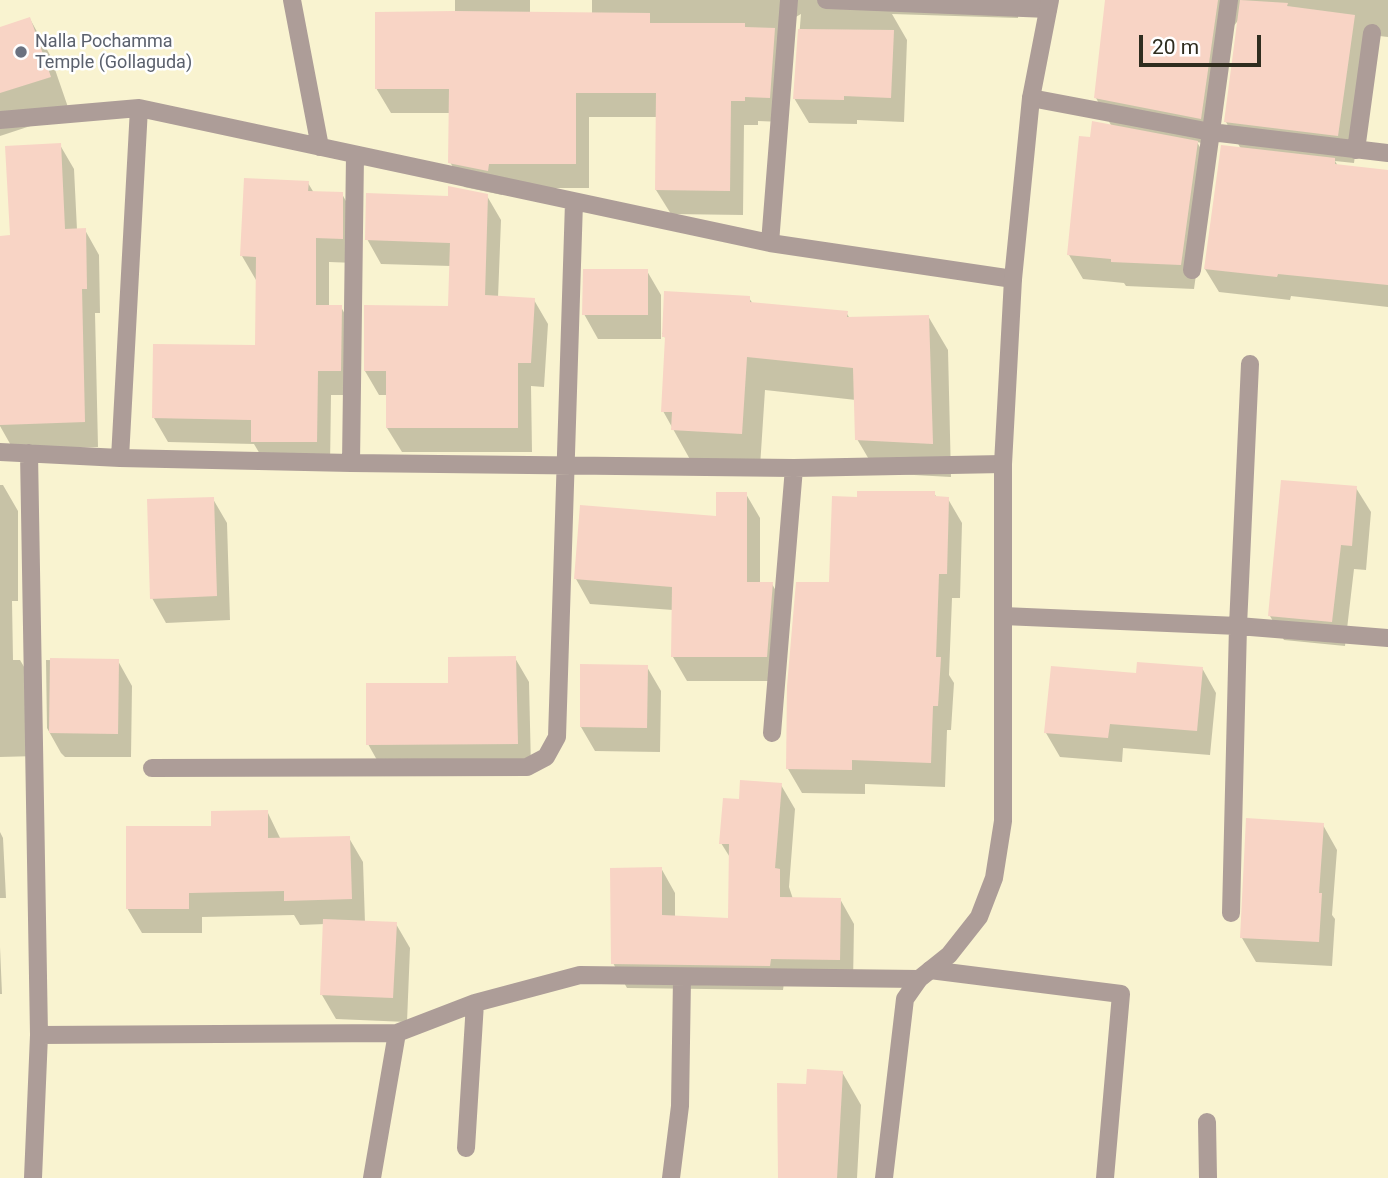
<!DOCTYPE html>
<html>
<head>
<meta charset="utf-8">
<style>
	body { margin:0 }
	#map { position:relative; width:1388px; height:1178px; overflow:hidden; background:#f9f3d0; font-family:Roboto,sans-serif }
	canvas { display:block }
	.scale { position:absolute; left:1139px; top:35px; width:122px; height:32px; box-sizing:border-box; border:4px solid #2f2d1f; border-top:0; padding-left:9px; font-size:21px; line-height:24px; white-space:nowrap; color:#2f2d1f; -webkit-text-stroke:5px #fff; paint-order:stroke }
</style>
</head>
<body>
<div id="map">
<canvas width="1388" height="1178"></canvas>
<div class="scale">20 m</div>
</div>
<script>
const ctx = document.querySelector('canvas').getContext('2d');
ctx.lineJoin = 'round';
function fill(path, color) { ctx.fillStyle = color; ctx.fill(path, 'evenodd'); }
const poly = rows => new Path2D(rows.map(r => 'M' + r).join(''));
function strokePath(path, color, width, dash) { ctx.strokeStyle = color; ctx.lineWidth = width; ctx.lineCap = dash ? 'butt' : 'round'; ctx.setLineDash(dash || []); ctx.stroke(path); }
function drawText(font, color, halo, rows, align = 'center') {
  ctx.font = font + ' Roboto,sans-serif'; ctx.lineWidth = 5; ctx.setLineDash([]); ctx.textBaseline = 'middle'; ctx.strokeStyle = halo; ctx.fillStyle = color; for (const [text, x, y, turn = 0] of rows) {
    ctx.save(); ctx.translate(x, y); ctx.rotate((+turn || 0) * Math.PI / 180); ctx.textAlign = isNaN(turn) ? turn : align; if (halo) ctx.strokeText(text, 0, 0); ctx.fillText(text, 0, 0); ctx.restore();
  }
}
const shadow = poly([
	[455,0,530,0,530,13,592,13,592,0,1019,0,1018,18,892,14,907,40,904,122,857,120,857,124,809,123,794,98,801,14,794,18,783,122,758,121,758,125,744,125,743,215,671,214,656,190,657,117,589,117,589,188,502,188,502,195,464,187,450,162,450,113,391,113,376,88,455,14],
	[1106,0,1388,0,1388,37,1371,35,1354,163,1335,161,1338,166,1388,171,1388,307,1291,296,1290,300,1219,292,1205,269,1241,149,1226,122,1240,18,1233,27,1217,146,1197,142,1211,167,1194,289,1126,286,1124,283,1083,279,1069,255,1091,139,1112,127,1096,98],
	[30,19,50,55,70,113,0,136,0,28],
	[60,145,74,169,77,230,85,230,99,255,100,313,95,313,98,447,13,449,0,426,0,237,12,237],
	[308,183,314,193,342,194,356,219,356,263,329,262,329,307,341,307,355,332,354,395,331,395,330,466,267,466,254,444,168,442,154,418,257,347,256,280,242,256],
	[487,196,501,220,498,298,534,300,548,324,544,387,531,386,532,452,402,452,387,428,388,395,379,395,365,371,450,308,451,266,381,264,367,239,450,197],
	[647,271,661,295,661,339,598,339,584,314],
	[749,298,753,304,846,312,850,319,928,316,948,350,951,477,877,473,857,439,856,400,765,390,760,467,692,463,663,411,667,341,662,333],
	[0,485,3,485,18,511,18,601,12,601,13,660,20,660,36,687,37,756,0,757],
	[1356,488,1371,512,1366,570,1354,569,1345,646,1284,640,1270,616],
	[934,493,937,498,948,499,962,523,960,598,952,598,949,675,954,683,951,730,947,730,945,787,865,784,865,794,802,793,788,769,830,584,859,498],
	[746,494,760,518,760,583,772,584,786,608,780,681,687,681,673,657,673,610,590,604,576,579,718,518],
	[213,499,227,523,230,620,166,623,152,598],
	[515,658,529,682,531,768,382,769,368,744,450,685],
	[46,660,118,661,132,686,131,757,65,757,61,753,47,728],
	[647,667,661,691,660,752,595,751,581,727],
	[1202,668,1216,693,1210,755,1123,748,1122,762,1060,757,1046,733,1138,675],
	[781,785,795,809,789,887,793,899,840,899,854,924,853,984,784,983,783,990,627,988,613,963,661,868,675,893,675,917,730,920,731,859,721,843,740,801],
	[267,811,281,840,349,838,363,862,365,923,396,924,410,948,407,1022,336,1019,322,995,325,924,300,925,294,915,202,917,202,933,142,933,127,908,213,828],
	[1323,825,1337,850,1332,915,1335,919,1332,966,1256,962,1242,938],
	[0,832,3,838,6,898,0,898],
	[0,947,2,994,0,994],
	[842,1072,861,1105,857,1178,779,1178,808,1086]
]);
const building = poly([
	[1105,0,1218,0,1201,119,1094,98],
	[1240,0,1288,3,1287,6,1355,15,1338,136,1224,122],
	[453,11,650,13,650,23,745,23,745,27,775,28,770,98,745,97,745,101,731,101,730,191,655,190,656,93,576,93,576,164,489,164,488,171,448,163,449,89,375,89,375,12],
	[30,17,51,77,0,93,0,27],
	[798,29,894,30,891,98,844,96,844,100,793,99],
	[1092,121,1198,141,1181,265,1111,262,1111,259,1067,255,1079,136,1090,137],
	[61,143,65,229,86,228,87,289,82,289,85,422,0,425,0,236,10,235,5,146],
	[1221,145,1335,158,1335,164,1388,170,1388,285,1278,274,1277,277,1204,269],
	[244,178,309,181,308,191,343,192,343,239,316,238,316,305,342,305,341,371,318,371,317,442,251,442,251,420,152,418,153,344,255,345,256,257,240,256],
	[448,186,488,194,485,295,535,298,531,363,518,363,518,428,386,428,386,371,364,371,364,305,448,306,450,243,365,240,366,193,448,196],
	[583,269,648,269,648,315,582,315],
	[664,291,750,296,750,302,848,311,847,317,929,315,933,444,855,440,853,368,747,357,742,434,671,430,672,412,661,412,665,337,662,337],
	[1281,480,1357,486,1352,546,1341,545,1332,622,1268,616],
	[857,491,935,491,935,496,949,497,947,574,939,574,936,657,941,657,938,706,933,706,931,763,852,760,852,770,786,769,787,686,796,582,829,582,832,496,857,497],
	[716,492,747,492,747,582,773,582,767,657,671,657,672,587,574,579,580,505,716,516],
	[214,497,217,596,150,599,147,499],
	[516,656,518,744,366,745,366,683,448,683,448,657],
	[50,658,119,659,118,734,49,733],
	[1137,662,1203,667,1197,731,1110,724,1108,738,1044,733,1051,666,1136,673],
	[580,664,648,665,647,728,580,727],
	[740,780,782,783,775,868,780,869,780,897,841,898,840,960,771,959,770,966,611,964,610,868,662,867,662,915,728,918,729,844,719,844,723,798,739,799],
	[268,810,268,838,350,836,352,899,284,901,284,891,189,893,189,909,126,909,126,826,211,826,211,811],
	[1246,818,1324,823,1319,893,1322,893,1319,942,1240,938],
	[323,919,397,922,393,998,320,995],
	[807,1069,843,1071,837,1178,778,1178,777,1083,806,1084]
]);
const minor = poly([
	[292,0,320,147],
	[826,0,1048,9],
	[1031,98,1211,132,1388,153],
	[0,120,139,108,770,243,1013,279],
	[1356,150,1372,33],
	[770,243,789,0],
	[1192,270,1229,0],
	[0,452,120,458,351,463,794,468,1003,464],
	[29,453,39,1035,33,1178],
	[120,458,139,108],
	[351,463,355,155],
	[1003,616,1238,626,1388,638],
	[772,733,794,468],
	[152,768,527,767,546,757,557,737,574,202],
	[1231,913,1238,626,1250,364],
	[930,970,1121,994,1105,1178],
	[39,1035,397,1033,475,1003,580,975,919,979],
	[1207,1122,1208,1178],
	[466,1148,475,1003],
	[372,1178,397,1033],
	[671,1178,680,1106,682,978]
]);
const tertiary = poly([
	[884,1178,905,999,919,979,949,955,979,917,994,878,1003,821,1003,464,1013,279,1031,98,1050,0]
]);
const markers = [
	[21,52,7,"#6b7280"]
];
const worshipNames = [
	["Nalla Pochamma",35,42],
	["Temple (Gollaguda)",35,63]
];
fill(shadow, '#0003');
fill(building, '#f8d4c5');
strokePath(minor, '#ad9d98', 18);
strokePath(tertiary, '#ad9d98', 18);
for (const [x, y, r, color] of markers) { const dot = new Path2D(); dot.arc(x, y, r, 0, 2 * Math.PI); ctx.fillStyle = color; ctx.fill(dot); strokePath(dot, '#fff', 2.5); }
drawText('18px', '#5b616d', '#fff', worshipNames, 'left');
</script>
</body>
</html>
